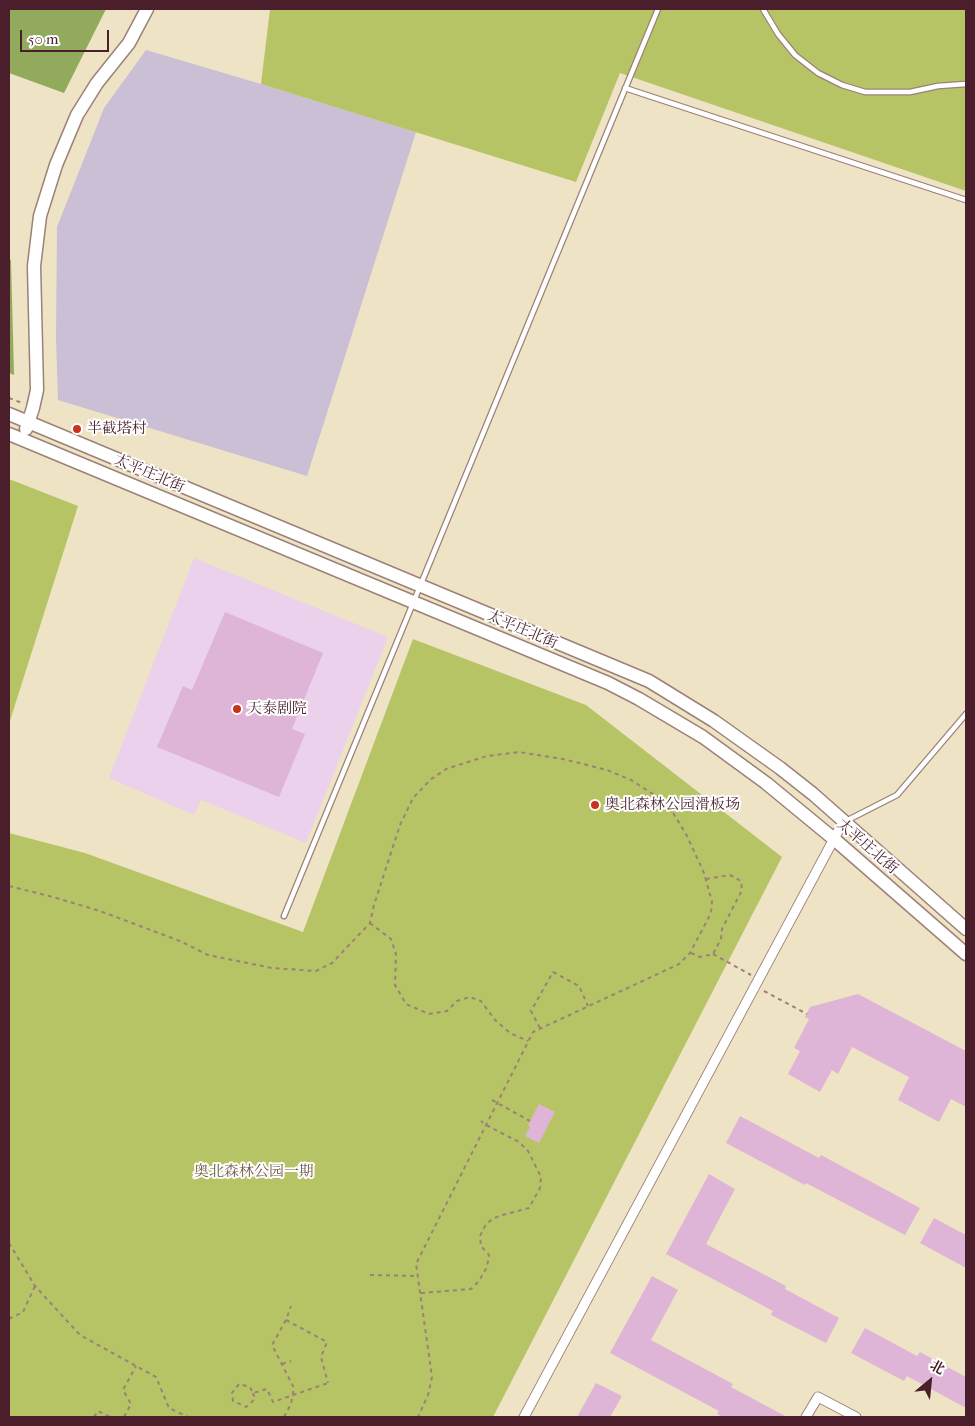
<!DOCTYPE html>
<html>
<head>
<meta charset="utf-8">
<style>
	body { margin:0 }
	#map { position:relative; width:975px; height:1426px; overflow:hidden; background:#efe3c5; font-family:"IM FELL French Canon","Noto Serif SC",serif }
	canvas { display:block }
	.frame { position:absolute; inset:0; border:10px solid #4a1f2b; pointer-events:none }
	.north { position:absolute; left:905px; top:1356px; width:50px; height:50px; -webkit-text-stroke:4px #fff; paint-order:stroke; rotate:28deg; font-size:14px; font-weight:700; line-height:20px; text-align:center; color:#4a1f2b }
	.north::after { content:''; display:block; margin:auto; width:18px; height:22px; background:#4a1f2b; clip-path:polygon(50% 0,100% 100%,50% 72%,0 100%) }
	.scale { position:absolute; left:20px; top:30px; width:89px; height:22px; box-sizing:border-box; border:2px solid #4a1f2b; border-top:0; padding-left:6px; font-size:15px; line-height:18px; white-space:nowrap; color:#4a1f2b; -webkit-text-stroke:4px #fff; paint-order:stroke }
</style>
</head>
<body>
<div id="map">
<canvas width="975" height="1426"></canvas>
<div class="frame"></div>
<div class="north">北</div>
<div class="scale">50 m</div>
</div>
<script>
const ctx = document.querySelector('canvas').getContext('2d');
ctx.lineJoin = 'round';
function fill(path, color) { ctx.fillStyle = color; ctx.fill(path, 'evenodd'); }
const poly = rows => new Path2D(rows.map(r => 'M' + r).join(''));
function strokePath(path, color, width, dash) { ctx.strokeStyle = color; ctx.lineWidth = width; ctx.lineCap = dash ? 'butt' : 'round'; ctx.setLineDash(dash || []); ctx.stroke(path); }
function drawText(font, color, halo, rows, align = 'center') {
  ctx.font = font + ' "IM FELL French Canon","Noto Serif SC",serif'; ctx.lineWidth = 4; ctx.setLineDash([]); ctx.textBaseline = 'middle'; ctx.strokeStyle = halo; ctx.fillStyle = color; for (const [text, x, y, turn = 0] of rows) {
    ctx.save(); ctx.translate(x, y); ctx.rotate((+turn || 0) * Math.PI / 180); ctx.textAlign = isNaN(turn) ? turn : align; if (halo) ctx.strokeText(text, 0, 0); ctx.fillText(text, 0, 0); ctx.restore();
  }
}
const built = poly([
	[194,558,388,637,306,843,201,800,194,815,109,778]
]);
const industrial = poly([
	[146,50,261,84,416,132,307,476,58,400,56,339,57,227,104,108]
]);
const green = poly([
	[270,9,966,9,966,191,620,73,576,182,261,84],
	[9,479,78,506,9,724],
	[413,639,586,705,782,857,493,1417,9,1417,9,833,85,853,303,932]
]);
const forest = poly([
	[9,9,106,9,64,93,9,73],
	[9,260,11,260,14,375,9,373]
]);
const building = poly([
	[225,612,323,653,292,729,305,734,279,797,157,747,183,686,192,690],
	[858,994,966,1051,966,1107,951,1099,939,1122,898,1100,909,1077,852,1047,838,1074,832,1070,820,1092,788,1074,800,1051,794,1048,809,1019,805,1017,810,1007],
	[539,1104,555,1112,539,1143,525,1136,530,1127,528,1125],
	[740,1116,819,1158,821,1155,920,1208,905,1235,806,1183,805,1185,726,1143],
	[709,1174,735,1189,706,1244,786,1286,785,1289,839,1318,826,1343,771,1315,773,1311,666,1254],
	[934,1218,966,1235,966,1268,920,1243],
	[652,1276,678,1290,651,1340,733,1384,731,1387,787,1417,723,1417,717,1414,719,1411,610,1353],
	[865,1328,917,1356,920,1352,966,1377,966,1408,907,1376,904,1381,851,1353],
	[596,1383,622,1396,610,1417,577,1417]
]);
const path = poly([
	[9,398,22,403],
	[9,886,53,897,100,911,180,941,208,955,272,968,316,971,332,963,370,923,374,905,400,825,413,798,430,780,446,769,487,756,519,752,563,759,607,770,631,780,667,803,686,834,704,873,712,902,711,913,690,953,679,964,533,1032,416,1264,432,1377,428,1395,418,1417],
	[370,923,391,939,396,954,395,985,406,1004,429,1014,447,1011,457,1001,470,997,481,1001,495,1020,510,1033,528,1041],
	[691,953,700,957,713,954,721,939,722,929,742,890,741,881,730,875,706,879],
	[713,954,751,975],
	[764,991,807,1014],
	[540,1028,531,1011,553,972,579,986,588,1006],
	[492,1100,530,1121],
	[9,1243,35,1286,80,1335,156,1377,169,1408,188,1417],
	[370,1275,417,1276],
	[421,1293,471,1289,479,1281,487,1267,489,1255,481,1246,480,1236,485,1226,492,1219,502,1215,529,1208,540,1188,541,1177,528,1151,519,1142,486,1125,481,1121],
	[9,1319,23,1312,35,1286],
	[286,1320,327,1342,321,1357,328,1383],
	[282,1364,291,1361],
	[94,1417,98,1411,110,1417],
	[124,1417,131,1404,123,1390,136,1366],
	[284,1417,291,1404,294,1388,272,1345,286,1320,291,1306]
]);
const lane = poly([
	[763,9,778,34,795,55,818,73,842,85,865,92,910,92,938,86,966,84],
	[625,88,966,200],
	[846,821,897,795,966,714],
	[284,916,658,9]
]);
const street = poly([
	[524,1417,843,822],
	[806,1417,818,1397,856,1417]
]);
const secondary = poly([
	[9,414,649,681,714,721,780,768,813,794,966,929],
	[26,429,33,408,37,390,34,266,40,216,56,165,77,115,97,83,129,43,147,9],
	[9,434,608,683,639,699,703,737,766,783,834,839,966,954]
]);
const pathBridge = poly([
	[253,1393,255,1399,246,1407,233,1401,232,1393,239,1384,250,1387,253,1393,267,1389,273,1402,328,1383]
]);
const markers = [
	[77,429,5,"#c8321e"],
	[237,709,5,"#c8321e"],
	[595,805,5,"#c8321e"]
];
const poiNames = [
	["半截塔村",87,429],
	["天泰剧院",247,709],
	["奥北森林公园滑板场",605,805]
];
const streetNames = [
	["太平庄北街",149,474,23],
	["太平庄北街",522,630,23],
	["太平庄北街",867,847,41]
];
const parkNames = [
	["奥北森林公园一期",254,1172]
];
fill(built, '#ebd1eb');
fill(industrial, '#cbbfd5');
fill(green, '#b7c466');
fill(forest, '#91aa5b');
fill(building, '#deb5d6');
strokePath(lane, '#9c8178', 7);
strokePath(street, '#9c8178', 11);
strokePath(secondary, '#9c8178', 15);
strokePath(path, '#9c8178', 2, [4, 4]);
strokePath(lane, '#fff', 4.5);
strokePath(street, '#fff', 9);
strokePath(secondary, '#fff', 12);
strokePath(pathBridge, '#9c8178', 2, [4, 4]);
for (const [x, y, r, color] of markers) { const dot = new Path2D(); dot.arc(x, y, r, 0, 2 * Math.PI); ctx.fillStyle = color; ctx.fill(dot); strokePath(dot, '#fff', 2); }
drawText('15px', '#4a1f2b', '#fff', poiNames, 'left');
drawText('15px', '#4a1f2b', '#fff', streetNames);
drawText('15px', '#705940', '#fff', parkNames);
</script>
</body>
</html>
